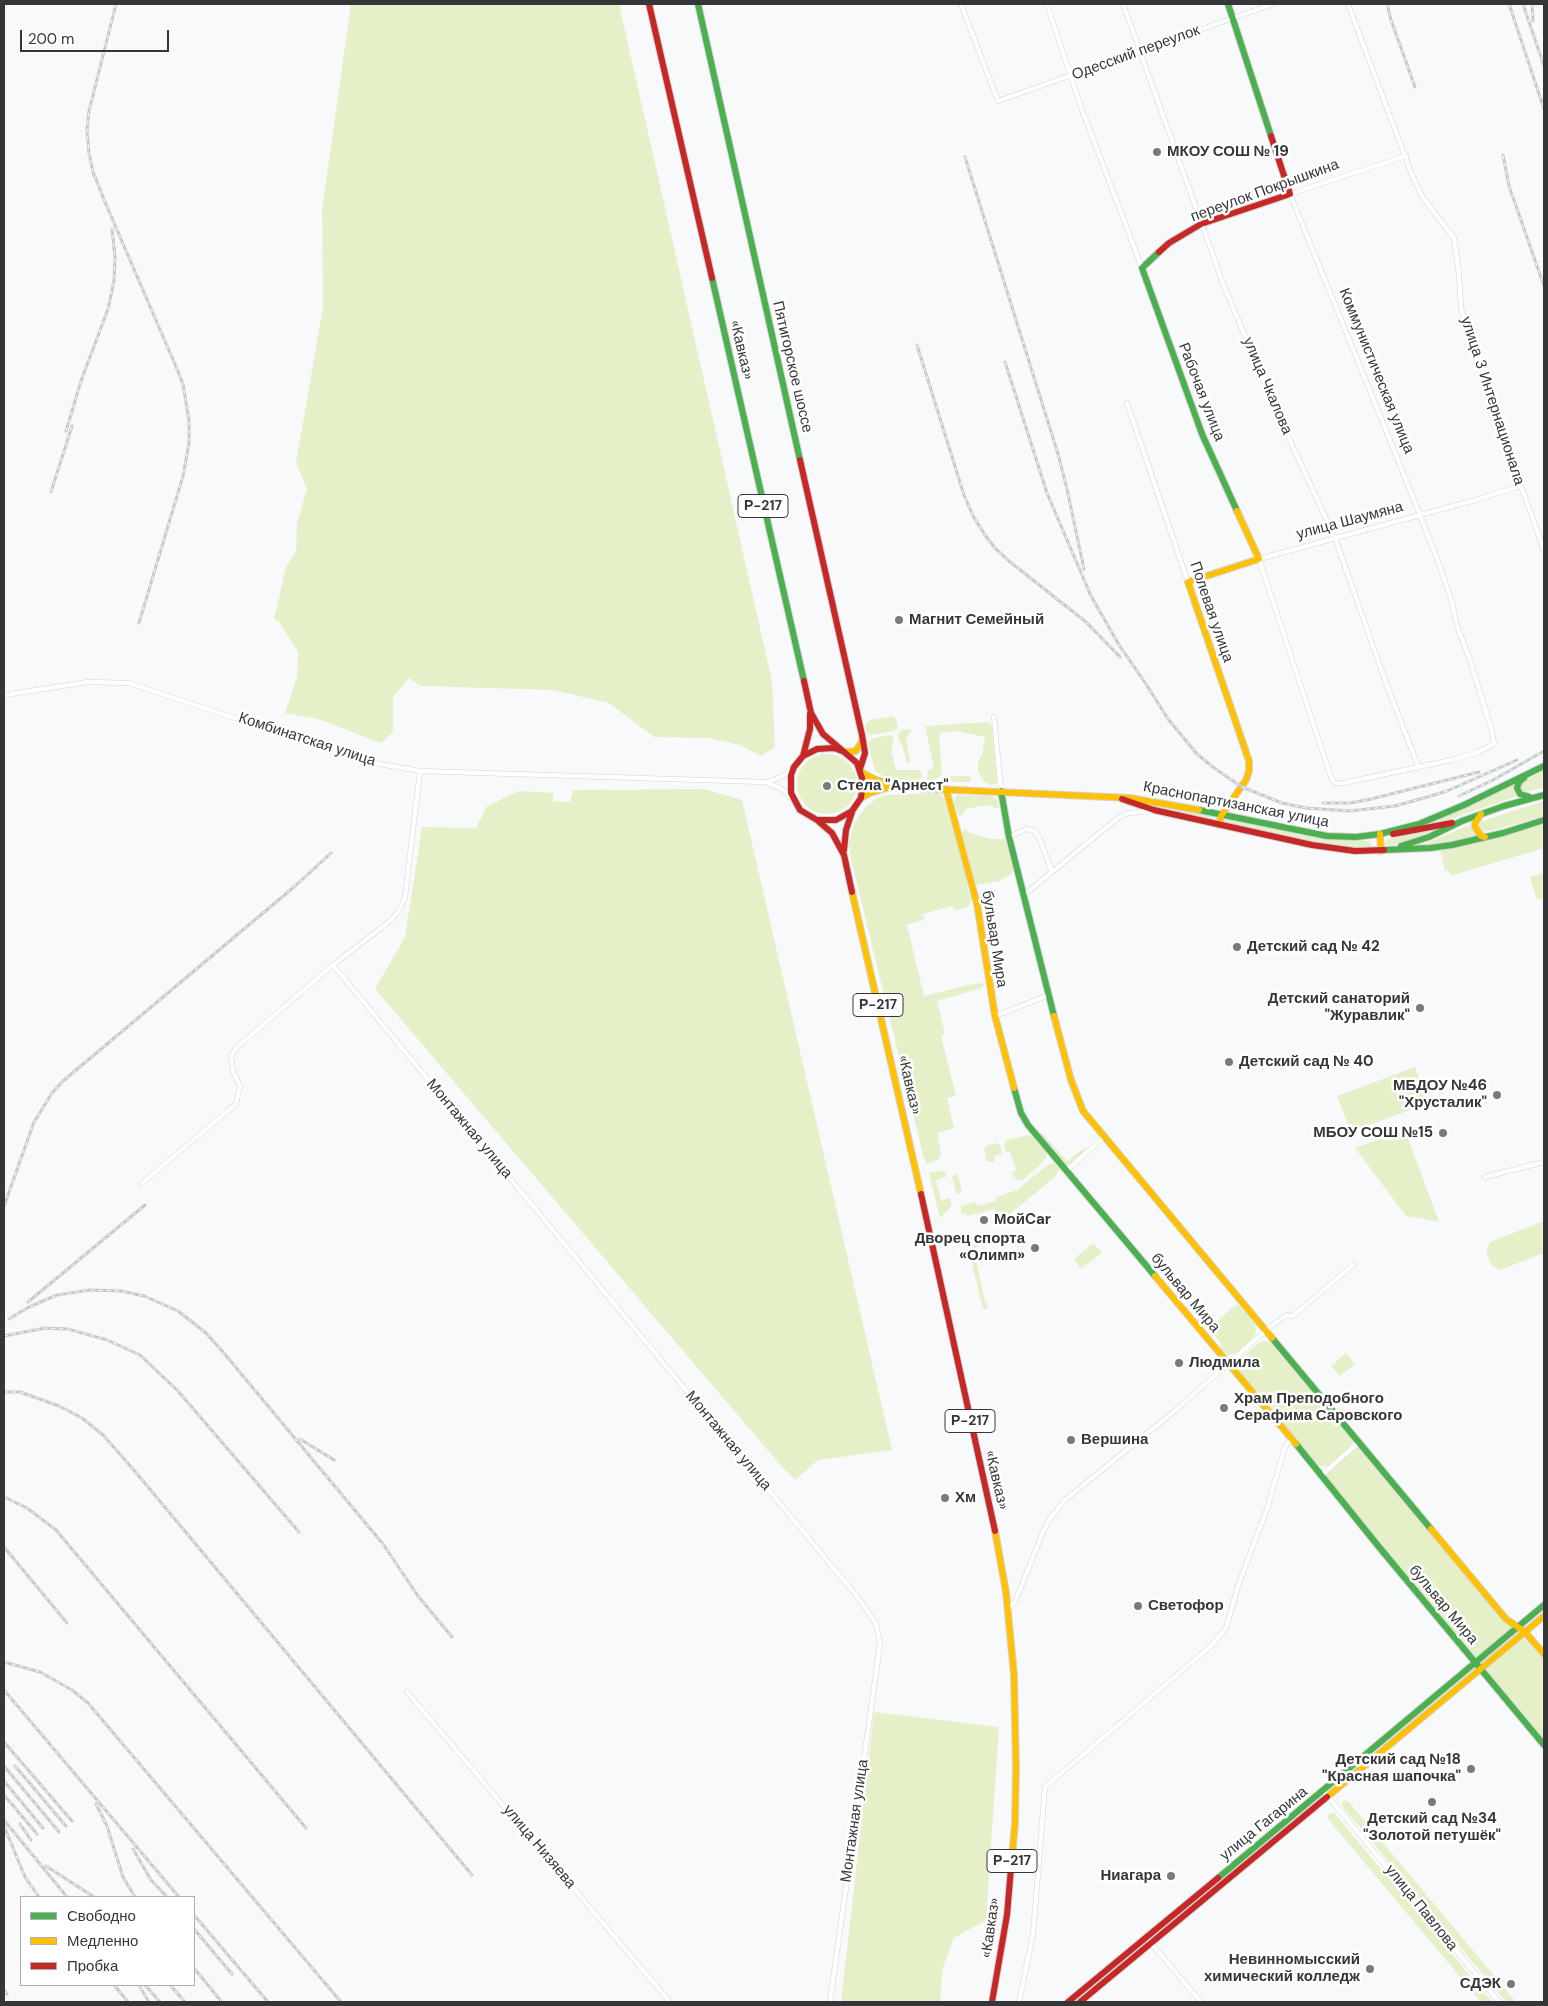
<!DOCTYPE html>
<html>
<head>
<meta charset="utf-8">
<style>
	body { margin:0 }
	#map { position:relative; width:1548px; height:2006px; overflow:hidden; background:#f8f9fb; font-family:"DM Sans",sans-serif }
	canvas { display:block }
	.frame { position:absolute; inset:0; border:5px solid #353637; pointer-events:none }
	.legend { position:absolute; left:20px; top:1896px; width:175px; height:90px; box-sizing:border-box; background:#fff; border:1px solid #aeafaf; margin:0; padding:6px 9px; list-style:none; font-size:15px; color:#353637 }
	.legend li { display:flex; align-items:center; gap:10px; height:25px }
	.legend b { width:25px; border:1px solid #aeafaf }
	.scale { position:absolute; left:20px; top:30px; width:149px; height:22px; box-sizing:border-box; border:2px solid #353637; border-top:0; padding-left:6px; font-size:15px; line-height:18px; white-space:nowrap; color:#353637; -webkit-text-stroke:4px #fff; paint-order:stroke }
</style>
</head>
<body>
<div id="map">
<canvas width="1548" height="2006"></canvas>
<div class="frame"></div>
<ul class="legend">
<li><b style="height:6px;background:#4caf50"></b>Свободно</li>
<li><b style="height:6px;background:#ffc107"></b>Медленно</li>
<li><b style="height:6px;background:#c62828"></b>Пробка</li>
</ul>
<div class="scale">200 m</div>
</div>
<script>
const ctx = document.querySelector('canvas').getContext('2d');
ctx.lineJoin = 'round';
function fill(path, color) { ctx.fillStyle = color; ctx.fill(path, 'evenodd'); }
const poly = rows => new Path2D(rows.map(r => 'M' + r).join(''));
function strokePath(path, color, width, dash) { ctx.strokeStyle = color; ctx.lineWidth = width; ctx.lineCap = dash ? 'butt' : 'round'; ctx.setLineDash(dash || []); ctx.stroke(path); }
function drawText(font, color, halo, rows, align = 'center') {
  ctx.font = font + ' "DM Sans",sans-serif'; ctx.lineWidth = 5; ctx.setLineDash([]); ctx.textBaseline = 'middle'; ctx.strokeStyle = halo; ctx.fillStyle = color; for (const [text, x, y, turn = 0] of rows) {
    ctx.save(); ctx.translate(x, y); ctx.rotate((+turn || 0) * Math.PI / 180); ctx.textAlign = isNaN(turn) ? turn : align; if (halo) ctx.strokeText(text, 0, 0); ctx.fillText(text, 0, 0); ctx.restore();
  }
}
const green = poly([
	[351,4,619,4,772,681,775,747,761,756,740,745,709,738,654,737,609,703,553,690,420,686,409,678,393,697,393,732,381,743,318,719,285,713,297,677,298,652,279,622,274,619,286,567,296,552,297,523,307,489,296,463,323,307,322,210],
	[893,716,896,719,898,728,894,731,871,735,866,732,865,725,870,720],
	[986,722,990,723,992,727,997,779,996,784,991,785,984,782,978,771,978,762,982,755,985,737,956,731,943,732,939,736,942,773,934,782,931,782,927,779,928,770,934,768,925,726],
	[912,729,906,739,910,762,907,763,902,744,899,742,898,734,902,730],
	[891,735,894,740,891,749,896,770,920,770,922,776,919,781,912,782,888,779,875,771,868,743,874,738],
	'797 784a30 30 0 1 1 60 0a30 30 0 1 1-60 0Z',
	[1544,770,1544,788,1525,792,1521,790,1520,786,1523,782],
	[950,776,970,776,971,779,970,782,955,782,947,780],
	[1516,782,1515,791,1517,796,1441,822,1420,827,1419,825],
	[704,789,742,800,892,1450,818,1460,795,1480,776,1460,375,989,405,937,422,827,476,828,487,806,519,791,554,793,552,801,570,802,573,790],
	[938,793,944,798,966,876,968,891,972,899,969,906,955,911,952,906,923,914,924,920,907,925,924,996,976,983,984,984,982,988,937,1001,945,1034,941,1036,956,1096,947,1098,954,1128,937,1133,941,1153,938,1160,927,1164,924,1159,851,859,849,844,854,823,866,807,877,798,886,795],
	[960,795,992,796,997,800,999,808,997,809,990,805,970,808,965,809,963,815,959,816,954,803,956,796],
	[1544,801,1544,816,1489,831,1481,831,1478,829,1479,822,1485,820],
	[1176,809,1212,816,1215,819,1212,820,1179,812],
	[1226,819,1328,840,1370,841,1372,846,1371,848,1357,848,1340,846,1289,837,1226,823,1224,821],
	[1544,822,1544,848,1450,876,1449,871,1445,871,1440,849],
	[1472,824,1474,831,1478,837,1419,846],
	[965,829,970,833,990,839,1005,839,1014,870,1012,874,999,881,976,885,962,833],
	[1429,831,1430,834,1401,843,1387,846,1385,843,1388,839],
	[1544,873,1544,898,1537,900,1530,877],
	[1415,1067,1428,1103,1351,1132,1337,1096],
	[1405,1130,1439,1222,1406,1216,1355,1148],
	[1037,1131,1042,1133,1067,1161,1084,1148,1086,1150,1070,1164,1066,1165],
	[1029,1135,1034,1137,1045,1150,1047,1155,1044,1161,1023,1180,1017,1180,1011,1173,1016,1170,1010,1152,1006,1152,1004,1144,1008,1140],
	[997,1143,1000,1145,1002,1154,994,1156,995,1161,987,1162,984,1148,986,1146],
	[1055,1163,1060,1168,1056,1176,999,1223,995,1209,967,1216,966,1213,961,1215,961,1206,975,1202,977,1206,996,1201,996,1197,1017,1190,1049,1164],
	[942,1171,946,1173,946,1177,936,1180,941,1200,949,1198,952,1203,950,1208,940,1218,929,1173],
	[955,1173,958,1176,962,1191,959,1195,956,1192,952,1177],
	[1544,1221,1544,1253,1500,1270,1491,1265,1486,1251,1490,1242],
	[985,1233,988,1234,988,1237,974,1250,970,1251,967,1240],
	[1093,1243,1102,1253,1081,1269,1074,1259],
	[983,1253,986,1257,976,1260,985,1301,988,1307,986,1310,982,1306,970,1254],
	[1196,1301,1210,1319,1209,1323,1204,1325,1200,1324,1198,1321,1198,1316,1190,1306],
	[1239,1305,1255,1323,1256,1332,1252,1339,1236,1353,1229,1355,1221,1350,1220,1342,1209,1329,1234,1306],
	[1265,1341,1271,1343,1353,1440,1351,1446,1328,1466,1318,1466,1239,1370,1238,1361,1260,1342],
	[1346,1353,1355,1364,1340,1376,1331,1366],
	[1359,1442,1506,1619,1544,1654,1544,1745,1322,1475],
	[874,1712,999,1727,986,1920,954,1938,943,1967,940,2002,841,2002],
	[1345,1800,1349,1802,1516,2002,1506,2002,1342,1806,1342,1803],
	[1331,1813,1334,1813,1492,2002,1481,2002,1328,1819,1328,1815]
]);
const street = poly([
	[961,4,998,101,1273,4],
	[1047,4,1081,107,1142,268],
	[1123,4,1224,286,1276,410,1335,538,1386,683,1418,766],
	[1348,4,1412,175,1423,198,1454,238,1459,274,1461,308,1473,352,1544,550],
	[1406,156,1290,194,1392,445,1420,515,1440,567,1452,602,1456,623,1470,660,1492,731,1494,744,1478,752,1456,759,1339,784,1334,782,1331,777,1259,559,1420,515,1479,499,1520,486],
	[1127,403,1188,582],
	[4,695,88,682,129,683,369,762,420,771,765,782,782,789,790,797],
	[994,717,1001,791],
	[767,782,781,777,791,770],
	[1009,837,1026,829,1034,831,1039,837,1052,872],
	[1024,895,1119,817,1129,813,1151,811],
	[333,965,860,1600,876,1624,880,1644,830,2002],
	[995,1016,1049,995],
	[1066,1171,1104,1137],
	[1485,1177,1544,1162],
	[141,1184,236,1104,240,1086,233,1071,231,1056,236,1048,333,965,390,921,399,911,405,897,420,771],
	[1322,1475,1359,1442],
	[1008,1609,1015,1602,1043,1532,1050,1519,1065,1500,1177,1409,1271,1326,1287,1315,1293,1316,1353,1265],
	[407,1692,670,2002],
	[1326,1794,1499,2002],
	[1150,1942,1201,2002],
	[1019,2002,1033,1934,1045,1787,1211,1646,1226,1628,1238,1586,1267,1509,1285,1447,1291,1439]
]);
const fast = poly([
	[698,4,800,460],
	[1228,4,1271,136],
	[1159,252,1142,268,1202,434,1237,511],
	[712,278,804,681],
	[1524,778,1519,782,1517,788,1520,794,1530,797],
	[1001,791,1009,837,1054,1016],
	[1199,810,1327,836,1356,837,1380,834,1419,824,1464,805,1544,766],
	[1401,846,1429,837,1462,821,1504,806,1544,795],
	[1384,850,1430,848,1452,845,1503,833,1544,820],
	[1014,1088,1021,1113,1028,1125,1155,1276],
	[1272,1338,1431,1529],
	[1296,1444,1379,1547,1544,1745],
	[1218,1878,1544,1605]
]);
const slow = poly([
	[845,752,856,751,862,741],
	[861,772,876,780,894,785],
	[946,789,977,904,995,1016,1014,1088],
	[861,798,870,793,890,787,1130,798,1199,810],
	[1481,814,1475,823,1475,827,1481,836,1485,837],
	[1219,825,1221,816,1246,780,1249,771,1249,761,1188,582,1259,559,1237,511],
	[1380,834,1381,851],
	[852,892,921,1194],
	[1054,1016,1071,1080,1083,1111,1272,1338],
	[1155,1276,1296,1444],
	[1431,1529,1506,1619,1525,1632,1544,1654],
	[995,1531,1006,1592,1014,1675,1016,1768,1015,1824,1011,1868],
	[1327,1797,1544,1616]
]);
const jam = poly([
	[649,4,712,278],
	[1159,252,1169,243,1201,224,1290,194,1271,136],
	[800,460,862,735,865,753,860,769],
	[804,681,811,713,823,734,857,763,863,781,861,798,852,811,836,820,818,820],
	[842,751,834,748,817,749,803,756,794,767,791,775,791,793,800,810,817,820,832,833,844,855,852,892],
	[803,756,810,729,810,714],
	[1122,799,1154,810,1312,845,1355,851,1384,850],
	[1393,834,1452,823],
	[844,850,846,830,852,812],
	[921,1194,995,1531],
	[992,2002,1007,1915,1011,1868],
	[1068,2002,1218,1878],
	[1080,2002,1327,1797]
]);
const rail = poly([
	[116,4,89,111,87,130,89,153,93,172,105,202,177,369,183,384,189,421,189,443,183,476,139,623],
	[1387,4,1391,20,1415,87],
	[1509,4,1544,109],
	[1523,4,1544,66],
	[1532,4,1533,21],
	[1503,155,1509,186,1544,286],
	[965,157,1058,454,1067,489,1084,569],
	[917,345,964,495,973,516,985,535,995,548,1009,561,1086,622,1120,657],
	[1005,362,1047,493,1091,596,1119,645,1146,684,1168,719,1197,754,1214,768,1242,787,1282,803,1306,808,1350,811,1395,806,1424,798,1447,791,1517,760],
	[66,431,81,381,108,309,114,281,115,257,112,229],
	[51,492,72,426],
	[1459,796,1493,780,1544,751],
	[1323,803,1350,803,1371,799,1479,772],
	[4,1206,34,1122,52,1093,63,1081,294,887,331,853],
	[28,1302,145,1205],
	[9,1319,29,1307,57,1295,90,1290,122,1291,144,1296,178,1311,206,1333,223,1352,383,1544,418,1596,452,1637],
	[4,1336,45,1328,68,1329,107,1340,140,1355,178,1391,299,1532],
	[4,1392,20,1392,59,1406,82,1418,103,1435,133,1469,472,1875],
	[300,1439,334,1460],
	[4,1497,27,1508,56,1530,306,1828],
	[4,1547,67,1623],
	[4,1662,40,1672,72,1690,88,1703,341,2002],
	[4,1690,179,1897],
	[4,1742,72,1821],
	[4,1766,59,1832],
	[15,1766,66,1826],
	[4,1781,43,1828],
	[4,1795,37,1834],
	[96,1804,107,1826,123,1877,135,1897],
	[4,1820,67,1897],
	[20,1824,31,1840],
	[4,1826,25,1877,39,1897],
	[133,1849,151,1880,167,1897],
	[46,1866,94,1897],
	[194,1915,268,2002],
	[194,1929,232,1974],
	[194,1968,221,2001],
	[114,1985,128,2002],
	[145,1985,160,2002],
	[170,1985,185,2002],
	[140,1987,149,2002],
	[4,1990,7,1994]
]);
const markers = [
	[1157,152,5,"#797a7c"],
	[899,620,5,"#797a7c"],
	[827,786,5,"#797a7c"],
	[1237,947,5,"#797a7c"],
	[1420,1008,5,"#797a7c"],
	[1229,1062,5,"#797a7c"],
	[1497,1095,5,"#797a7c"],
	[1443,1133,5,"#797a7c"],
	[984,1220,5,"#797a7c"],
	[1035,1248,5,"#797a7c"],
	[1179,1363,5,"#797a7c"],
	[1224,1408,5,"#797a7c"],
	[1071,1440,5,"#797a7c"],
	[945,1498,5,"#797a7c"],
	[1138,1606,5,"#797a7c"],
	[1471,1769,5,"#797a7c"],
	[1432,1802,5,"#797a7c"],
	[1171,1876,5,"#797a7c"],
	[1370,1969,5,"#797a7c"],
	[1511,1984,5,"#797a7c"]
];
const shields = [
	[763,506,50],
	[878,1005,50],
	[970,1421,50],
	[1012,1861,50]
];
const shieldNames = [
	["Р-217",763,506],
	["Р-217",878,1005],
	["Р-217",970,1421],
	["Р-217",1012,1861]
];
const streetNames = [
	["Одесский переулок",1136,53,-20],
	["переулок Покрышкина",1265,191,-20],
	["«Кавказ»",741,350,77],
	["Пятигорское шоссе",792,367,77],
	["Коммунистическая улица",1376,371,68],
	["улица Чкалова",1267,386,67],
	["Рабочая улица",1201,392,69],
	["улица 3 Интернационала",1492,401,72],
	["улица Шаумяна",1350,521,-15],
	["Полевая улица",1211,612,71],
	["Комбинатская улица",307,740,18],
	["Краснопартизанская улица",1236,805,11],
	["бульвар Мира",994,939,81],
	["«Кавказ»",909,1085,77],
	["Монтажная улица",469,1129,50],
	["бульвар Мира",1185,1293,50],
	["Монтажная улица",728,1441,50],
	["«Кавказ»",996,1480,77],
	["бульвар Мира",1443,1605,50],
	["Монтажная улица",855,1821,-82],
	["улица Гагарина",1264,1824,-39],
	["улица Низяева",539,1847,50],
	["улица Павлова",1421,1908,51],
	["«Кавказ»",991,1928,-82]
];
const poiNames = [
	["МКОУ СОШ № 19",1167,152],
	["Магнит Семейный",909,620],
	["Стела \"Арнест\"",837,786],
	["Детский сад № 42",1247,947],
	["Детский санаторий",1410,999,"right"],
	["\"Журавлик\"",1410,1016,"right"],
	["Детский сад № 40",1239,1062],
	["МБДОУ №46",1487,1086,"right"],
	["\"Хрусталик\"",1487,1103,"right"],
	["МБОУ СОШ №15",1433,1133,"right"],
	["МойCar",994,1220],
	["Дворец спорта",1025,1239,"right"],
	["«Олимп»",1025,1256,"right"],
	["Людмила",1189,1363],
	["Храм Преподобного",1234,1399],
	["Серафима Саровского",1234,1416],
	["Вершина",1081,1440],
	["Хм",955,1498],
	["Светофор",1148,1606],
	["Детский сад №18",1461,1760,"right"],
	["\"Красная шапочка\"",1461,1777,"right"],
	["Детский сад №34",1432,1819,"center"],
	["\"Золотой петушёк\"",1432,1836,"center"],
	["Ниагара",1161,1876,"right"],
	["Невинномысский",1360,1960,"right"],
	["химический колледж",1360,1977,"right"],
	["СДЭК",1501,1984,"right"]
];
fill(green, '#e5f0c9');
strokePath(street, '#d4d4d6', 5.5);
strokePath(fast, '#d4d4d6', 8);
strokePath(slow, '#d4d4d6', 8);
strokePath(jam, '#d4d4d6', 8);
strokePath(street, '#fefefe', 4.5);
strokePath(fast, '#4caf50', 6);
strokePath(slow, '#ffc107', 6);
strokePath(jam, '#c62828', 6);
strokePath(rail, '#c9c9cb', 3);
strokePath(rail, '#fff', 1, [4]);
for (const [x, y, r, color] of markers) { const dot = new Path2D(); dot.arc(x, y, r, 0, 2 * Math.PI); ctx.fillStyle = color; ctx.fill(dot); strokePath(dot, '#fff', 2); }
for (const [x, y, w] of shields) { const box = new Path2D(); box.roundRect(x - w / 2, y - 11.5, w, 23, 4); ctx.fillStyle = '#fff'; ctx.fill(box); strokePath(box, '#353637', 1); }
drawText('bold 14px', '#353637', null, shieldNames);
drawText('15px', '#353637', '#fff', streetNames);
drawText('bold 15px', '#353637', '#fff', poiNames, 'left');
</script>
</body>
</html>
